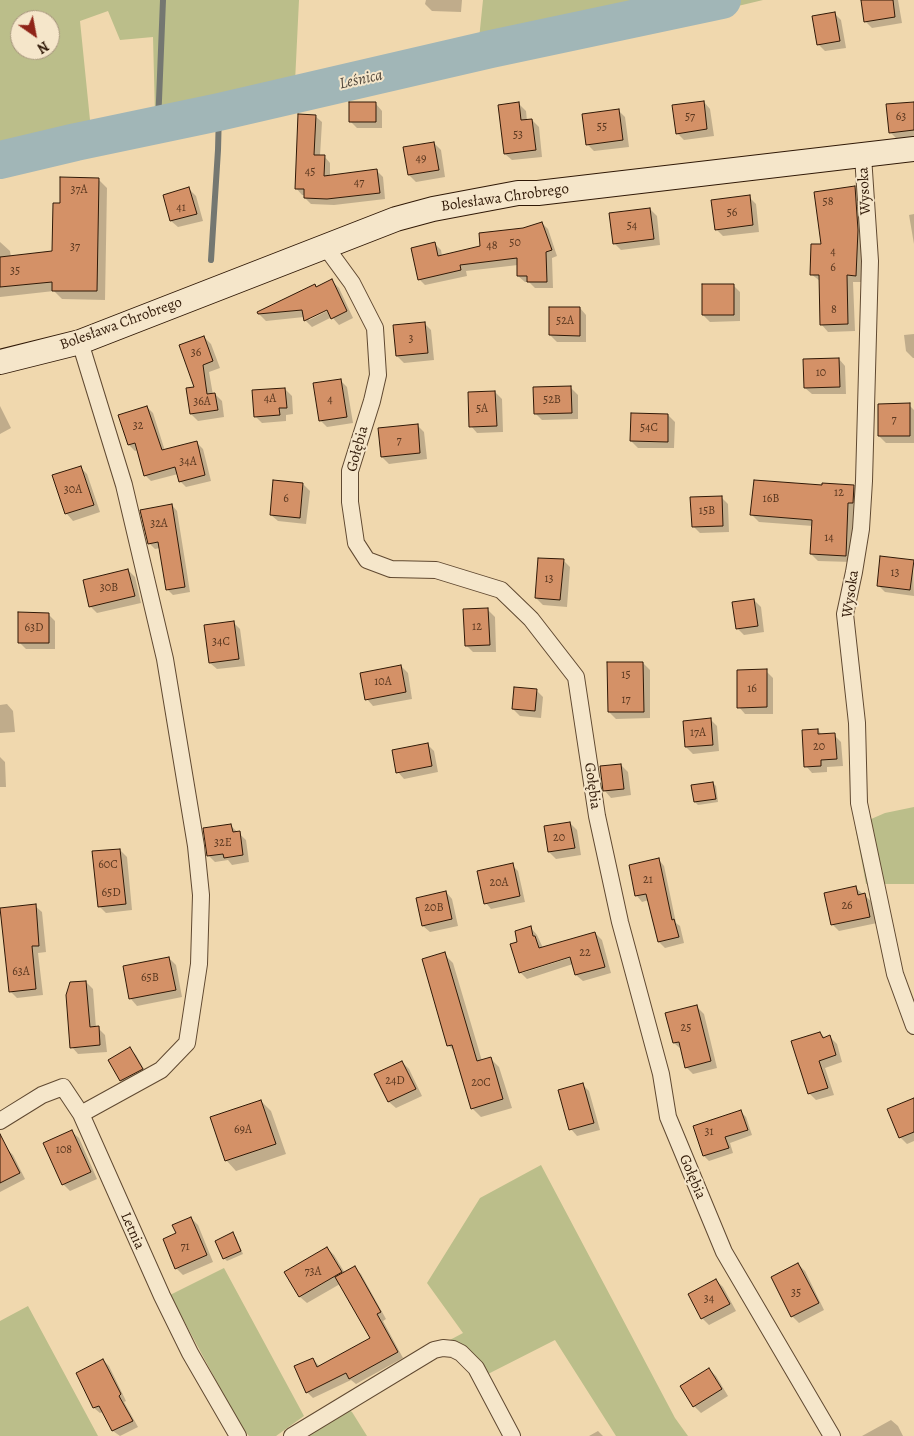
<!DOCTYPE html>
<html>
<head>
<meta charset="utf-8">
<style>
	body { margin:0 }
	#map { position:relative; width:914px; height:1436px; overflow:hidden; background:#f0d8ae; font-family:Alegreya,serif }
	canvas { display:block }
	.north { position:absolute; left:10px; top:10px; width:50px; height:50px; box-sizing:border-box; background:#f5e6ca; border:1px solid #a6947c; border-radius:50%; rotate:147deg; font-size:14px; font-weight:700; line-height:20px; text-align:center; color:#301907 }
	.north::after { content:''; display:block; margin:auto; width:18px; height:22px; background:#8f2418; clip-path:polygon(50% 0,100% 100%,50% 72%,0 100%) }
</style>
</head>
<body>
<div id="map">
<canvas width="914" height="1436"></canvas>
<div class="north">N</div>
</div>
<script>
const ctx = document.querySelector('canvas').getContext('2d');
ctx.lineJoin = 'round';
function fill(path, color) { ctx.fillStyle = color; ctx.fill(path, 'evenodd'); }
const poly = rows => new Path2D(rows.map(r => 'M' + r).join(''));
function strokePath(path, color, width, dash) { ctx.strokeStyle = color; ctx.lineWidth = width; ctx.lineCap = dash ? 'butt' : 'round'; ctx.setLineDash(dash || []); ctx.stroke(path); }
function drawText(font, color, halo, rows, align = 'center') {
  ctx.font = font + ' Alegreya,serif'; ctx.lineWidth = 4; ctx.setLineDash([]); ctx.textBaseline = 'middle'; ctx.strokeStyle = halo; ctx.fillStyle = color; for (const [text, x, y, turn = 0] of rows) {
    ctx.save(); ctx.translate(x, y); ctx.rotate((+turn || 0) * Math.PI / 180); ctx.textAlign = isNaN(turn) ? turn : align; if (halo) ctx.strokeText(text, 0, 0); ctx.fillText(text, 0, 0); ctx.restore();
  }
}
const green = poly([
	[0,0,299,0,295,82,479,39,483,0,763,0,534,55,337,95,295,82,155,114,153,37,120,40,108,11,80,21,91,130,0,150],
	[20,20,50,20,50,50,20,50],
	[914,807,914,884,866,884,855,826,885,813],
	[541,1165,675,1418,688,1436,616,1436,555,1340,488,1374,448,1341,463,1333,427,1283,480,1198],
	[224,1268,304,1416,276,1436,249,1436,240,1425,170,1295],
	[28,1306,98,1436,0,1436,0,1321],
	[345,1407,352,1412,367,1436,302,1436]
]);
const shadow = poly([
	[426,0,462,0,461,12,432,11,425,4],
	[862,0,898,0,902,23,872,28,865,21],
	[834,13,841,20,846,48,825,51,818,44],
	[704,102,710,109,714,136,684,140,677,133],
	[914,103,914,138,897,139,890,132],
	[376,104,382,111,382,128,357,128,350,121],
	[519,104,526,111,527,121,532,120,539,127,542,157,512,160,505,154],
	[618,110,625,117,629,147,594,151,587,144],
	[315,116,322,122,320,156,324,156,330,163,330,176,377,171,383,177,385,199,334,205,311,204,305,198,305,195,302,195,296,188],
	[434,143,441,150,445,177,416,182,409,175],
	[98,179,107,188,105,300,62,299,54,291,0,297,0,242,10,251,11,257,54,252,61,204],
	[855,187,861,194,862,282,853,282,855,331,828,332,822,325,820,281,811,274],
	[189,189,196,196,203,221,178,227,171,221],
	[749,197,756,204,759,232,723,236,716,229],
	[650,209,657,216,660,245,621,250,614,243],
	[914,214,914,244,909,215],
	[542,223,548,229,557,256,552,258,553,288,535,288,529,282,525,282,518,276,518,265,466,271,467,276,425,285,419,279,435,244,441,250,442,256,482,247],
	[332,281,339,288,353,318,339,325,332,317,312,327,305,320,304,317,266,321,259,314],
	[332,306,333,308,309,320,309,317],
	[733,285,740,292,740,321,710,322,703,315],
	[580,308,586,315,586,342,557,342,550,335],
	[424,323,431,330,434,360,404,363,397,356],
	[914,334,914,358,913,358,906,351,904,335],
	[204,337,211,344,220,368,209,372,213,395,215,394,222,401,224,417,198,421,191,414],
	[839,359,845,366,846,394,812,394,805,388],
	[340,380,347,387,353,423,327,427,320,420],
	[571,388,578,395,578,419,542,420,535,413],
	[285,389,292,396,293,414,286,415,286,421,262,423,255,416],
	[495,392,502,399,503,432,477,433,471,426],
	[909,405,914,410,914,443,886,443,879,436],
	[0,406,11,428,0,434],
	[147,407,153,413,165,451,197,443,203,449,211,481,186,487,180,481,178,474,151,481,145,475,138,450,135,451,129,445],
	[668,415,675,422,674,448,638,448,631,441],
	[417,425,424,432,427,459,389,464,382,457],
	[80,467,87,474,100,512,73,521,67,514,54,476],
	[303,484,310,491,306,524,278,521,271,515],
	[853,486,860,493,852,562,818,561,811,554,813,526,759,522,752,515,823,487],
	[721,497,728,504,729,532,700,533,693,526],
	[172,505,177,511,190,592,173,595,167,589,160,548,155,549,149,543],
	[563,560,570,567,567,607,543,605,536,598],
	[913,562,914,596,885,592,878,585],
	[128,570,135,577,141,603,97,613,90,606],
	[754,600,761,607,764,632,744,635,737,628],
	[488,610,495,617,496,652,473,652,466,645],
	[48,614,55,621,55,649,26,649,19,642],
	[233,622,240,629,245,666,217,669,210,663],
	[643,663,650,670,650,718,616,719,609,712],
	[401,666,408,673,412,699,373,706,367,699],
	[766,671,773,678,773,714,745,714,739,707],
	[536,690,543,697,541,718,520,716,513,709],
	[7,704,13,711,15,732,0,733,0,705],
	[710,719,717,726,719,751,693,754,686,747],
	[818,730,822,735,834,735,841,742,843,766,827,767,827,772,812,773,806,766],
	[427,744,434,751,438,772,404,779,398,772],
	[0,757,5,762,6,787,0,787],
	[621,765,628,772,631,795,611,798,605,791,601,767],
	[713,783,716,786,718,802,698,805,695,802],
	[570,823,577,830,581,855,556,859,549,852],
	[231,826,246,840,249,862,232,865,228,860,215,862,208,855],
	[120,850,127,857,132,910,106,913,99,906],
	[659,860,664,866,676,923,680,926,684,943,665,948,659,942,649,900,642,902,637,896,631,866],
	[512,865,518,871,525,902,491,909,486,903],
	[856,888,872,902,877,923,839,931,832,924],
	[446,892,452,899,458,926,430,932,423,926],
	[35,906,42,912,46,952,38,953,43,995,17,998,10,991],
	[531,928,537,935,543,948,595,933,602,940,611,973,583,981,576,975,573,964,527,979,520,972,519,942],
	[576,954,576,956,522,973,522,971],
	[444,954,453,963,482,1061,490,1058,499,1067,512,1108,481,1117,472,1108,455,1052,448,1045],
	[169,958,176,965,182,997,137,1006,131,999],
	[86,982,93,989,96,1028,98,1028,105,1035,107,1052,78,1054,72,1047],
	[697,1007,704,1014,717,1068,693,1074,686,1067,682,1050,674,1043],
	[820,1033,825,1038,830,1037,837,1044,842,1062,825,1068,834,1095,816,1100,809,1093],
	[130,1049,136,1055,148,1076,128,1087,121,1080],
	[402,1062,409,1069,422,1096,396,1108,389,1102],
	[582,1084,589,1091,600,1130,577,1136,571,1129],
	[914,1099,914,1141,907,1144,900,1137],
	[261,1101,271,1111,286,1154,236,1171,226,1160],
	[741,1112,746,1117,752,1135,730,1143,733,1153,709,1161,704,1156],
	[72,1132,79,1138,97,1179,70,1191,63,1184],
	[7,1149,13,1155,25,1179,0,1192,0,1152],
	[191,1218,198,1225,213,1262,183,1275,176,1268,178,1234],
	[233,1234,236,1237,243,1254,227,1261,224,1258],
	[327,1248,334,1255,345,1273,355,1268,361,1274,386,1319,383,1321,403,1358,356,1384,351,1380,313,1398,307,1392,313,1359,320,1367,372,1338,340,1284,307,1303,300,1297,286,1273],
	[798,1264,805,1271,824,1310,799,1323,792,1316],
	[716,1280,723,1287,736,1311,709,1325,702,1318],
	[103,1360,109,1366,126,1401,124,1402,138,1427,120,1436,113,1431,103,1412,100,1413,94,1408,77,1373],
	[709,1369,716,1376,728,1396,701,1413,694,1406],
	[891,1420,898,1426,903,1436,862,1436],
	[598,1431,603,1436,589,1436]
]);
const stream = poly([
	[158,125,163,0],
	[211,260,218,150,219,112]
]);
const river = poly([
	[0,160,76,142,219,112,491,49,722,0]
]);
const building = poly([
	[861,0,893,0,895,17,864,22,861,0],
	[835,12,840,41,817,45,812,16,835,12],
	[704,101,707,129,676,134,672,105,704,101],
	[349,102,376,102,376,122,349,122,349,102],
	[519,102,521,120,532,119,536,150,504,154,498,105,519,102],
	[914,102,914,130,889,133,886,104,914,102],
	[619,109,623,140,586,145,582,114,619,109],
	[298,114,316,115,314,155,325,155,324,176,377,169,380,193,327,199,304,198,304,189,295,189,298,114],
	[434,142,439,170,408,175,403,147,434,142],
	[60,177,99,178,97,291,52,291,52,282,0,287,0,257,52,251,53,203,60,203,60,177],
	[855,186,858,230,856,276,847,275,848,324,820,325,819,275,810,275,811,244,821,244,814,192,855,186],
	[189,187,197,214,170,221,163,195,189,187],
	[750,195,753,225,715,230,711,200,750,195],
	[650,208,654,239,613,244,609,213,650,208],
	[542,222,552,250,546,252,547,282,527,282,527,276,517,276,517,258,460,265,461,270,418,280,411,248,435,242,438,256,480,246,479,233,523,228,542,222],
	[332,279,347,311,331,319,327,310,304,321,302,310,258,314,257,312,315,284,316,287,332,279],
	[702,284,734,284,734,315,702,315,702,284],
	[549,307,580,307,580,336,549,335,549,307],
	[425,322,428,353,396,356,393,325,425,322],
	[204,336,213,361,203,365,207,394,215,393,218,410,190,414,186,388,194,387,179,345,204,336],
	[839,358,840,387,804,388,803,359,839,358],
	[341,379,347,417,319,421,313,383,341,379],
	[571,386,572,413,534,414,533,387,571,386],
	[285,388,287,408,279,408,280,415,254,417,252,390,285,388],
	[495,391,497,426,469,427,468,392,495,391],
	[910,403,910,436,878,436,878,404,910,403],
	[147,406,162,450,197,441,205,475,179,482,175,467,144,476,135,443,128,445,118,415,147,406],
	[631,413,668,414,668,442,630,441,631,413],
	[418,424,420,453,381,457,378,428,418,424],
	[81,466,94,505,65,514,52,475,81,466],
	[273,480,303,483,300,518,270,515,273,480],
	[754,480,822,485,822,483,854,485,853,503,848,503,846,556,810,554,812,520,750,515,754,480],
	[722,496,723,526,692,527,690,497,722,496],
	[172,504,185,587,166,590,158,542,148,544,140,510,172,504],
	[880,556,914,560,910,590,877,586,880,556],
	[538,558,564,559,560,600,535,598,538,558],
	[128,569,135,596,89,607,83,580,128,569],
	[754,599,758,626,736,629,732,602,754,599],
	[488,608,490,645,465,646,463,609,488,608],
	[18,612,49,613,49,643,18,643,18,612],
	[234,621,239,659,209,663,204,625,234,621],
	[607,662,643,662,644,712,608,712,607,662],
	[401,665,406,692,365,700,360,673,401,665],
	[767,669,767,707,737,708,737,670,767,669],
	[514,687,537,689,535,711,512,709,514,687],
	[711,718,713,745,685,747,683,721,711,718],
	[818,729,818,734,835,733,837,759,821,760,821,766,804,767,802,730,818,729],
	[428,743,432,766,396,773,392,750,428,743],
	[621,764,624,789,603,791,600,766,621,764],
	[713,782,716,799,694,802,691,785,713,782],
	[570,822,575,848,548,852,544,826,570,822],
	[231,824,233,832,240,831,243,855,224,858,223,854,207,856,203,828,231,824],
	[120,849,126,904,98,907,92,851,120,849],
	[659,858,672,920,674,919,679,937,658,942,646,894,635,896,629,865,659,858],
	[513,863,520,896,484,904,477,871,513,863],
	[856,886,858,895,865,893,870,917,831,925,824,893,856,886],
	[446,891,452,919,422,926,416,898,446,891],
	[36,904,39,946,32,946,36,989,9,992,0,908,36,904],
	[531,926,533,936,535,936,539,948,595,932,605,967,575,975,570,957,519,973,510,944,517,942,515,931,531,926],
	[445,952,477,1061,491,1057,503,1099,471,1109,452,1045,447,1046,422,959,445,952],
	[169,957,176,990,129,999,123,966,169,957],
	[86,981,90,1027,99,1026,100,1045,70,1048,66,995,70,982,86,981],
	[697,1005,711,1061,685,1068,679,1042,673,1043,665,1013,697,1005],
	[820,1032,823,1038,830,1035,836,1055,819,1061,828,1088,808,1094,791,1041,820,1032],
	[130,1047,143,1069,120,1081,108,1060,130,1047],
	[402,1061,416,1089,388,1102,374,1074,402,1061],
	[583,1083,594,1123,569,1130,558,1090,583,1083],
	[914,1098,914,1132,899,1138,887,1109,914,1098],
	[261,1100,276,1144,225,1161,210,1117,261,1100],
	[741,1110,748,1130,725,1137,729,1148,703,1156,693,1126,741,1110],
	[72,1130,91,1172,62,1185,43,1143,72,1130],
	[0,1134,20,1173,0,1183,0,1134],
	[191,1217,207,1255,175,1269,163,1239,176,1233,172,1225,191,1217],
	[233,1232,241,1251,223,1259,215,1241,233,1232],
	[327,1247,342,1272,299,1297,284,1272,327,1247],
	[798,1263,819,1303,791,1317,771,1277,798,1263],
	[355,1266,381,1312,377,1314,398,1352,349,1379,346,1373,306,1393,294,1366,313,1358,317,1367,370,1338,335,1277,355,1266],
	[716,1279,730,1304,701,1319,688,1294,716,1279],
	[103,1359,121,1394,119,1396,133,1421,112,1431,99,1406,93,1408,76,1373,103,1359],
	[709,1368,722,1389,693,1407,680,1386,709,1368]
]);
const street = poly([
	[863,156,870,261,864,481,861,529,854,572,845,614,857,723,859,803,895,974,914,1026],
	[325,246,352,283,375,328,378,375,372,401,350,471,350,502,356,543,367,560,391,569,436,570,501,590,531,619,576,677,597,816,620,922,661,1074,668,1117,724,1252,832,1436],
	[80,342,124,485,165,659,196,846,201,895,199,964,187,1043,161,1070,81,1114],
	[0,1121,42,1095,63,1087,81,1114,162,1296,190,1353,238,1436],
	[292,1436,434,1350,443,1348,453,1349,461,1353,476,1368,512,1436]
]);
const secondary = poly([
	[0,362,80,342,396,219,433,209,518,193,538,193,914,149]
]);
const numberNames = [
	["57",690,117],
	["63",901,117],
	["55",602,127],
	["53",518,135],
	["49",421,159],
	["45",310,172],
	["47",359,183],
	["37A",79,190],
	["58",828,202],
	["41",181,208],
	["56",732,213],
	["54",632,226],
	["50",515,243],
	["48",492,246],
	["37",75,247],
	["4",833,252],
	["6",833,268],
	["35",15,271],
	["8",834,310],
	["52A",565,321],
	["3",411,339],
	["36",196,353],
	["10",821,373],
	["4A",270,399],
	["4",330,400],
	["52B",552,400],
	["36A",202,402],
	["5A",482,409],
	["7",894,420],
	["32",138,426],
	["54C",649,428],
	["7",399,441],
	["34A",188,462],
	["30A",73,490],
	["12",839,493],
	["6",286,499],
	["16B",771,499],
	["15B",707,511],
	["32A",159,524],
	["14",829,538],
	["13",895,573],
	["13",549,579],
	["30B",109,588],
	["12",477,627],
	["63D",34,628],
	["34C",221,642],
	["15",626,675],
	["10A",383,682],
	["16",752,689],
	["17",626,700],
	["17A",698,733],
	["20",819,747],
	["20",559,838],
	["32E",223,843],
	["60C",108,865],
	["21",648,880],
	["20A",499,883],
	["65D",111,893],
	["26",847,906],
	["20B",434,908],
	["22",585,953],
	["63A",21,972],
	["65B",150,978],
	["25",686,1028],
	["24D",395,1081],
	["20C",481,1083],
	["69A",243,1130],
	["31",709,1132],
	["108",64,1150],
	["71",185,1247],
	["73A",313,1272],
	["35",796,1293],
	["34",709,1299]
];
const streetNames = [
	["Wysoka",865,191,-93],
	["Bolesława Chrobrego",505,198,-8],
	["Bolesława Chrobrego",121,324,-20],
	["Gołębia",358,449,-75],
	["Wysoka",851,594,-82],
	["Gołębia",592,786,82],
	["Gołębia",692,1177,67],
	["Letnia",132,1231,66]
];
const waterNames = [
	["Leśnica",361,80,-12]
];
fill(green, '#bbbe8a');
fill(shadow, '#0003');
strokePath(stream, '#747771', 6);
strokePath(river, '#a1b6b7', 38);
fill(building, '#d49167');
strokePath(building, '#301907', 1);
strokePath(street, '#604931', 18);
strokePath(secondary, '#301907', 26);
strokePath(street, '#f5e6ca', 16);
strokePath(secondary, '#f5e6ca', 24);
drawText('12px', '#59371f', null, numberNames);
drawText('15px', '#301907', '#f5e6ca', streetNames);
drawText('italic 16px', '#52483c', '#f5e6ca', waterNames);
</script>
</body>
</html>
